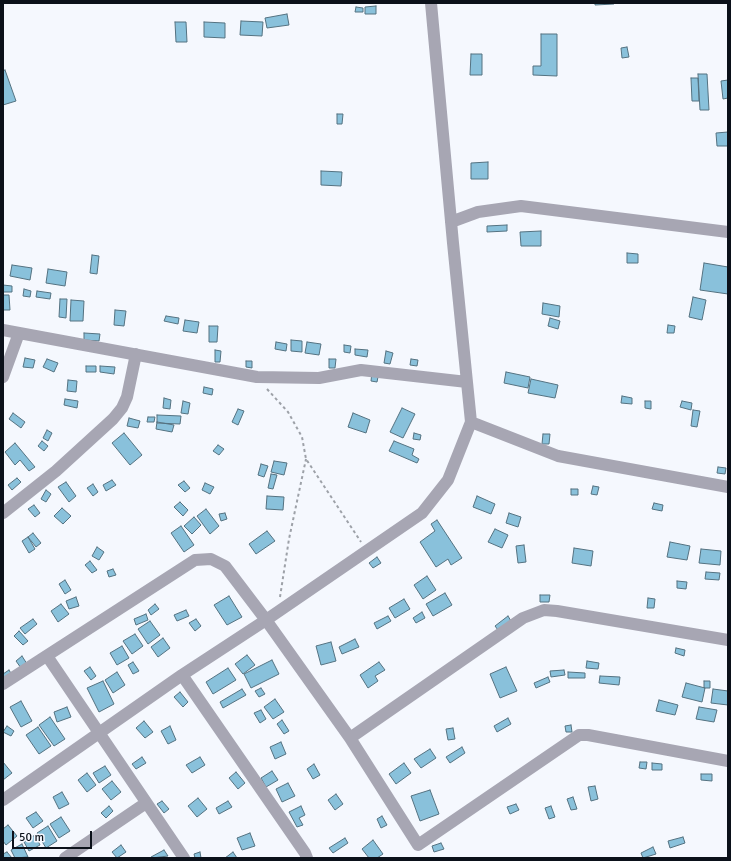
<!DOCTYPE html>
<html>
<head>
<meta charset="utf-8">
<style>
	body { margin:0 }
	#map { position:relative; width:731px; height:861px; overflow:hidden; background:#f5f8fe; font-family:Signika,sans-serif }
	canvas { display:block }
	.frame { position:absolute; inset:0; border:4px solid #0b111a; pointer-events:none }
	.scale { position:absolute; left:12px; top:831px; width:80px; height:18px; box-sizing:border-box; border:2px solid #0b111a; border-top:0; padding-left:5px; font-size:12px; line-height:14px; white-space:nowrap; color:#0b111a; -webkit-text-stroke:3px #f5f8fe; paint-order:stroke }
</style>
</head>
<body>
<div id="map">
<canvas width="731" height="861"></canvas>
<div class="frame"></div>
<div class="scale">50 m</div>
</div>
<script>
const ctx = document.querySelector('canvas').getContext('2d');
ctx.lineJoin = 'round';
function fill(path, color) { ctx.fillStyle = color; ctx.fill(path, 'evenodd'); }
const poly = rows => new Path2D(rows.map(r => 'M' + r).join(''));
function strokePath(path, color, width, dash) { ctx.strokeStyle = color; ctx.lineWidth = width; ctx.lineCap = dash ? 'butt' : 'round'; ctx.setLineDash(dash || []); ctx.stroke(path); }
const building = poly([
	[595,3,614,3,614,4,595,5,595,3],
	[376,6,376,14,365,14,365,7,376,6],
	[356,7,363,8,363,12,355,12,356,7],
	[287,14,289,25,267,28,265,18,287,14],
	[241,21,263,22,262,36,240,35,241,21],
	[175,22,186,22,187,42,176,42,175,22],
	[204,22,225,23,225,38,204,37,204,22],
	[541,34,557,34,557,76,533,75,533,66,541,66,541,34],
	[627,47,629,57,622,58,621,48,627,47],
	[471,54,482,54,482,75,470,75,471,54],
	[5,70,16,101,3,105,3,71,5,70],
	[698,74,707,74,709,110,700,110,698,74],
	[691,78,698,78,699,101,692,101,691,78],
	[728,80,728,98,723,99,721,81,728,80],
	[337,114,343,114,342,124,337,124,337,114],
	[728,132,728,146,717,146,716,133,728,132],
	[488,162,488,179,471,179,471,163,488,162],
	[321,171,342,172,341,186,321,185,321,171],
	[507,225,507,231,487,232,487,226,507,225],
	[541,231,541,246,521,246,520,232,541,231],
	[627,253,638,254,638,263,627,263,627,253],
	[92,255,99,256,97,274,90,273,92,255],
	[704,263,728,267,728,294,700,290,704,263],
	[12,265,32,268,30,280,10,276,12,265],
	[48,269,67,272,65,286,46,283,48,269],
	[3,285,12,286,12,292,3,292,3,285],
	[24,289,31,291,30,297,23,296,24,289],
	[37,291,51,293,50,299,36,297,37,291],
	[3,295,9,295,10,310,3,310,3,295],
	[693,297,706,300,702,320,689,317,693,297],
	[60,299,67,299,66,318,59,317,60,299],
	[71,300,84,301,83,321,70,321,71,300],
	[543,303,560,306,559,317,542,314,543,303],
	[115,310,126,311,124,326,114,325,115,310],
	[166,316,179,318,178,324,164,321,166,316],
	[550,318,560,321,558,329,548,326,550,318],
	[185,320,199,322,197,333,183,331,185,320],
	[668,325,675,326,674,333,667,333,668,325],
	[209,326,218,326,217,342,209,342,209,326],
	[84,333,100,334,99,341,84,340,84,333],
	[291,340,302,341,302,352,291,351,291,340],
	[276,342,287,344,286,351,275,349,276,342],
	[307,342,321,344,319,355,305,353,307,342],
	[344,345,351,346,350,353,344,352,344,345],
	[355,349,368,350,367,357,355,355,355,349],
	[215,350,221,351,220,362,215,362,215,350],
	[386,351,393,353,390,364,384,363,386,351],
	[25,358,35,360,33,368,23,367,25,358],
	[47,359,58,363,54,372,43,367,47,359],
	[329,359,336,359,335,368,329,368,329,359],
	[411,359,418,360,417,366,410,365,411,359],
	[246,361,252,361,252,368,246,367,246,361],
	[86,366,96,366,96,372,86,372,86,366],
	[100,366,115,367,114,374,100,372,100,366],
	[372,372,379,372,377,382,371,381,372,372],
	[506,372,530,377,528,388,504,383,506,372],
	[531,379,558,385,555,398,528,393,531,379],
	[68,380,77,381,76,392,67,391,68,380],
	[204,387,213,389,212,395,203,393,204,387],
	[622,396,632,398,632,404,621,403,622,396],
	[164,398,171,400,170,409,163,408,164,398],
	[65,399,78,401,77,408,64,405,65,399],
	[183,401,190,403,188,414,181,413,183,401],
	[645,401,651,401,651,409,645,408,645,401],
	[682,401,692,403,691,410,680,407,682,401],
	[402,408,415,414,403,438,390,432,402,408],
	[238,409,244,411,238,425,232,422,238,409],
	[693,410,700,411,697,427,691,426,693,410],
	[13,413,25,422,21,428,9,419,13,413],
	[353,413,370,420,366,433,348,427,353,413],
	[157,415,181,416,180,424,157,423,157,415],
	[148,417,155,417,154,422,147,422,148,417],
	[129,418,140,421,138,428,127,426,129,418],
	[157,422,174,425,172,432,156,429,157,422],
	[47,430,52,433,48,441,43,438,47,430],
	[124,433,142,455,130,465,112,443,124,433],
	[414,433,421,435,420,440,413,439,414,433],
	[543,434,550,434,549,444,542,444,543,434],
	[42,441,48,446,44,451,38,446,42,441],
	[394,441,414,449,412,455,419,459,417,463,389,451,394,441],
	[15,443,35,467,29,471,20,460,15,465,5,452,15,443],
	[218,445,224,449,219,455,213,451,218,445],
	[274,461,287,463,284,475,271,472,274,461],
	[261,464,268,466,264,477,258,475,261,464],
	[718,467,726,468,725,474,717,473,718,467],
	[271,474,277,475,273,489,268,488,271,474],
	[17,478,21,482,12,490,8,485,17,478],
	[112,480,116,485,106,491,103,485,112,480],
	[184,481,190,488,185,492,178,485,184,481],
	[66,482,76,496,69,502,58,487,66,482],
	[205,483,214,487,210,494,202,490,205,483],
	[93,484,98,492,93,496,87,488,93,484],
	[593,486,599,487,597,495,591,494,593,486],
	[571,489,578,489,578,495,571,495,571,489],
	[46,490,51,494,46,502,41,499,46,490],
	[267,496,284,497,283,510,266,509,267,496],
	[477,496,495,504,491,514,473,507,477,496],
	[180,502,188,510,183,516,174,507,180,502],
	[654,503,663,505,662,511,652,509,654,503],
	[34,505,40,513,35,517,28,509,34,505],
	[62,508,71,516,63,524,54,516,62,508],
	[206,509,219,526,210,534,197,516,206,509],
	[225,513,227,519,221,521,219,514,225,513],
	[509,513,521,517,518,527,506,523,509,513],
	[194,517,201,525,192,534,184,526,194,517],
	[437,520,462,558,451,565,448,559,436,567,420,542,435,531,431,524,437,520],
	[181,526,194,545,184,552,171,533,181,526],
	[495,529,508,535,502,548,488,542,495,529],
	[267,531,275,541,256,554,249,544,267,531],
	[33,533,41,543,36,547,28,537,33,533],
	[28,537,35,549,29,553,22,541,28,537],
	[670,542,690,546,687,560,667,557,670,542],
	[524,545,526,562,518,563,516,546,524,545],
	[97,547,104,552,99,560,92,556,97,547],
	[574,548,593,551,591,566,572,563,574,548],
	[701,549,721,551,720,565,699,563,701,549],
	[377,557,381,563,373,568,369,563,377,557],
	[90,561,97,570,92,573,85,565,90,561],
	[113,569,116,575,109,577,107,571,113,569],
	[706,572,720,573,719,580,705,579,706,572],
	[427,576,436,590,423,599,414,585,427,576],
	[65,580,71,590,65,594,59,584,65,580],
	[677,581,687,582,686,589,677,588,677,581],
	[445,593,452,605,433,616,426,604,445,593],
	[540,595,550,595,549,602,540,602,540,595],
	[229,596,242,617,227,625,214,605,229,596],
	[76,597,79,606,69,609,66,601,76,597],
	[648,598,655,599,654,608,647,608,648,598],
	[404,599,410,609,395,618,389,608,404,599],
	[61,604,69,614,58,622,51,611,61,604],
	[155,604,159,609,151,615,148,610,155,604],
	[186,610,189,616,177,621,174,615,186,610],
	[422,612,425,618,416,623,413,618,422,612],
	[146,614,148,620,136,625,134,619,146,614],
	[388,616,391,621,377,629,374,623,388,616],
	[508,616,511,621,498,630,495,626,508,616],
	[33,619,37,624,25,634,20,628,33,619],
	[196,619,201,626,195,631,189,623,196,619],
	[150,621,160,635,148,644,138,629,150,621],
	[19,631,28,641,23,645,14,636,19,631],
	[135,634,143,646,132,654,123,641,135,634],
	[163,638,170,648,158,657,151,647,163,638],
	[355,639,359,647,342,654,339,647,355,639],
	[331,642,336,661,321,665,316,646,331,642],
	[122,646,129,658,117,665,110,653,122,646],
	[676,648,685,650,684,656,675,653,676,648],
	[247,655,255,665,243,674,235,664,247,655],
	[22,656,27,664,21,668,16,661,22,656],
	[272,660,279,674,251,688,244,674,272,660],
	[587,661,599,663,598,669,586,668,587,661],
	[133,662,139,671,133,674,128,665,133,662],
	[379,662,385,670,375,676,378,681,368,688,360,675,379,662],
	[90,667,96,676,91,680,84,671,90,667],
	[506,667,517,691,500,698,490,674,506,667],
	[228,668,236,680,213,694,206,682,228,668],
	[9,670,12,675,5,680,3,674,9,670],
	[564,670,565,675,551,677,550,671,564,670],
	[117,672,125,685,113,693,105,680,117,672],
	[568,672,585,673,585,678,568,678,568,672],
	[600,676,620,677,619,685,599,683,600,676],
	[548,677,550,682,536,688,534,683,548,677],
	[103,681,114,704,99,712,87,688,103,681],
	[704,681,710,681,710,688,704,688,704,681],
	[686,683,705,688,702,702,682,697,686,683],
	[261,688,265,694,259,697,255,691,261,688],
	[242,689,246,695,223,708,220,702,242,689],
	[713,689,728,691,728,705,711,703,713,689],
	[180,692,188,702,183,707,174,697,180,692],
	[275,699,284,712,273,719,264,707,275,699],
	[659,700,678,705,675,715,656,711,659,700],
	[21,701,32,721,21,727,10,707,21,701],
	[67,707,71,717,57,722,54,712,67,707],
	[699,707,717,710,714,722,696,719,699,707],
	[261,710,266,719,260,723,254,713,261,710],
	[50,717,65,739,54,746,39,725,50,717],
	[508,718,511,724,497,732,494,726,508,718],
	[282,720,289,731,284,734,277,724,282,720],
	[144,721,153,732,145,738,136,728,144,721],
	[571,725,572,732,566,732,565,726,571,725],
	[7,726,14,731,11,736,3,732,7,726],
	[170,726,176,740,168,744,161,731,170,726],
	[38,727,51,746,39,754,26,735,38,727],
	[453,728,455,739,448,740,446,729,453,728],
	[281,742,286,754,275,759,270,747,281,742],
	[462,747,465,753,450,763,446,757,462,747],
	[430,749,436,758,421,768,414,759,430,749],
	[142,757,146,763,136,769,132,764,142,757],
	[200,757,205,765,192,773,186,765,200,757],
	[3,762,12,773,3,780,3,762],
	[640,762,647,762,646,769,639,768,640,762],
	[404,763,411,773,396,784,389,774,404,763],
	[652,763,662,764,662,770,652,770,652,763],
	[314,764,320,775,313,779,307,769,314,764],
	[105,766,111,775,99,783,93,773,105,766],
	[272,771,278,780,266,787,261,778,272,771],
	[236,772,245,783,238,789,229,778,236,772],
	[87,773,96,785,87,792,78,780,87,773],
	[701,774,712,774,712,781,701,780,701,774],
	[112,781,121,792,111,800,102,789,112,781],
	[288,783,295,796,282,802,276,789,288,783],
	[595,786,598,799,591,801,588,787,595,786],
	[430,790,439,814,420,821,411,796,430,790],
	[62,792,69,804,59,809,53,797,62,792],
	[336,794,343,804,335,810,328,800,336,794],
	[573,797,577,809,571,810,567,799,573,797],
	[198,798,207,809,197,817,188,806,198,798],
	[162,801,169,809,164,813,157,804,162,801],
	[228,801,232,807,219,814,216,808,228,801],
	[516,804,519,810,510,814,507,807,516,804],
	[109,806,113,811,106,818,101,813,109,806],
	[301,806,305,815,299,818,303,825,297,827,289,812,301,806],
	[551,806,555,817,549,819,545,808,551,806],
	[36,812,43,821,33,828,26,818,36,812],
	[382,816,387,825,381,828,377,819,382,816],
	[61,817,70,831,59,838,50,824,61,817],
	[8,825,17,836,6,845,3,841,3,829,8,825],
	[48,826,57,841,46,848,37,833,48,826],
	[250,833,255,846,242,850,237,838,250,833],
	[35,835,40,845,29,851,24,842,35,835],
	[683,837,685,843,670,848,668,841,683,837],
	[345,838,348,843,333,853,329,848,345,838],
	[373,840,383,854,377,858,369,858,362,849,373,840],
	[441,843,444,849,434,852,432,846,441,843],
	[22,844,28,857,15,858,11,850,22,844],
	[121,845,126,852,117,858,112,852,121,845],
	[653,847,656,854,643,858,641,853,653,847],
	[164,850,168,856,152,858,151,857,164,850],
	[7,852,12,858,3,858,3,854,7,852],
	[200,852,201,858,195,858,194,854,200,852],
	[233,852,237,858,225,858,233,852]
]);
const path = poly([
	[267,389,288,412,302,437,306,459,361,542],
	[280,597,289,539,306,459]
]);
const street = poly([
	[451,222,478,212,521,206,728,232],
	[3,330,257,377,319,378,361,370,467,382],
	[3,377,19,333],
	[471,422,558,456,728,487],
	[3,513,56,471,113,419,122,408,127,397,136,354],
	[47,656,184,858],
	[182,675,305,853,307,858],
	[3,684,195,560,211,559,225,566,266,620,350,738,418,845,579,735,588,735,728,761],
	[350,738,523,618,544,610,557,611,728,640],
	[3,800,182,675,266,620,422,513,448,480,471,422,453,243,431,3],
	[65,858,146,803]
]);
fill(building, '#89c1db');
strokePath(building, '#547281', 1);
strokePath(path, '#9da1a8', 2, [3, 3]);
strokePath(street, '#a7a6b3', 12);
</script>
</body>
</html>
